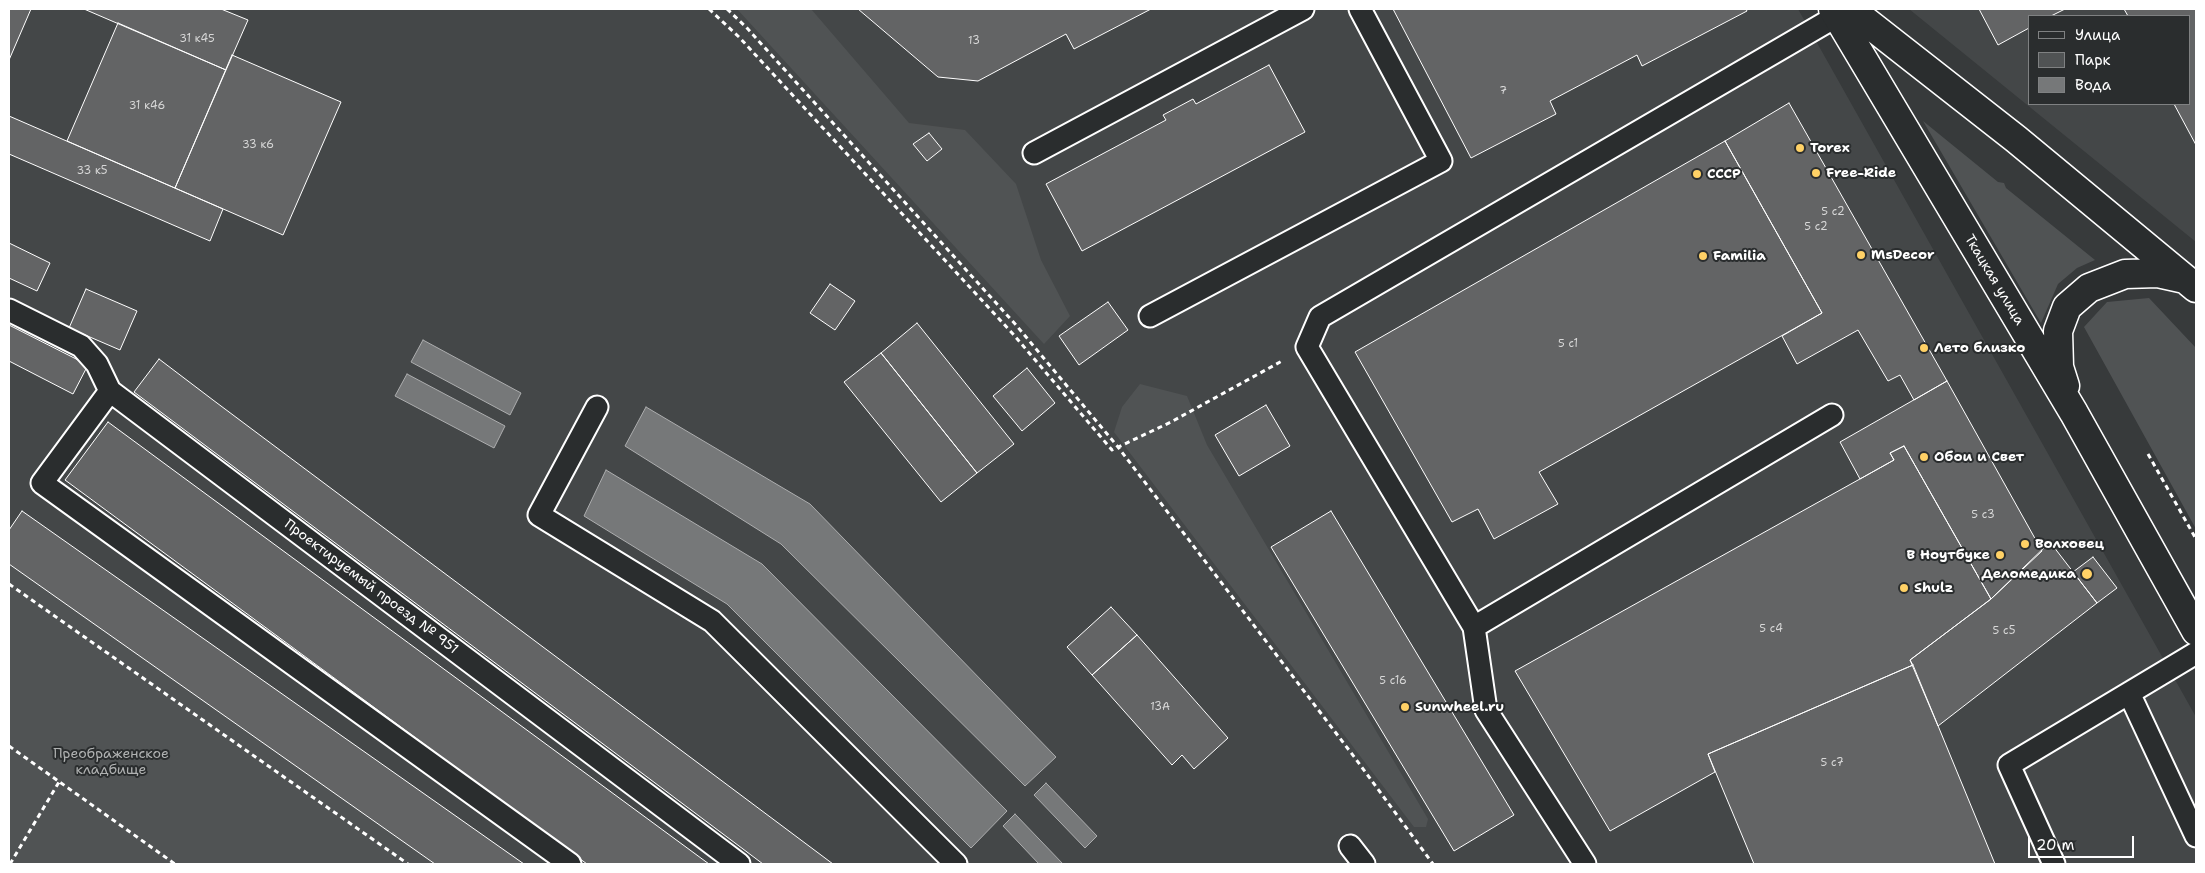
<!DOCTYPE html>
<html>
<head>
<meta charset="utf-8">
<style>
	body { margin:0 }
	#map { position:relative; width:2205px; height:873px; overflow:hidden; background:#373a3b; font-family:"Shantell Sans",sans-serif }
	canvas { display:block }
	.frame { position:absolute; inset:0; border:10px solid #fff; pointer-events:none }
	.legend { position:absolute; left:2028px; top:15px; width:162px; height:90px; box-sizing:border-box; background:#2a2d2e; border:1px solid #7f8182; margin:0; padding:6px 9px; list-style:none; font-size:15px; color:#fff }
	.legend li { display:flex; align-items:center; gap:10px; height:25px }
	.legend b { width:25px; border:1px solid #7f8182 }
	.scale { position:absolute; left:2028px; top:836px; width:106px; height:22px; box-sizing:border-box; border:2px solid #fff; border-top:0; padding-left:6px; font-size:15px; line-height:18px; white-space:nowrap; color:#fff; -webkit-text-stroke:4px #2a2d2e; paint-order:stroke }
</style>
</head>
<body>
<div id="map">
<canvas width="2205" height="873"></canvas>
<div class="frame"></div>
<ul class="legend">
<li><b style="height:6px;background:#2a2d2e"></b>Улица</li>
<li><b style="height:14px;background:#505354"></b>Парк</li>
<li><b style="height:14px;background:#767879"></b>Вода</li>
</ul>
<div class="scale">20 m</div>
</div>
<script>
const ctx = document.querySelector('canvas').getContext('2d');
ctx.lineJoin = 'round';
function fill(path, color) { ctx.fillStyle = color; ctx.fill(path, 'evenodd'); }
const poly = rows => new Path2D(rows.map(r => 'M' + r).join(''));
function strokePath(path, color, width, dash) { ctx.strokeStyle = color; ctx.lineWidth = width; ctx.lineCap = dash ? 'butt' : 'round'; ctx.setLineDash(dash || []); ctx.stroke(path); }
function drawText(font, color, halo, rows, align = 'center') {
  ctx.font = font + ' "Shantell Sans",sans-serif'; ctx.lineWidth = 4; ctx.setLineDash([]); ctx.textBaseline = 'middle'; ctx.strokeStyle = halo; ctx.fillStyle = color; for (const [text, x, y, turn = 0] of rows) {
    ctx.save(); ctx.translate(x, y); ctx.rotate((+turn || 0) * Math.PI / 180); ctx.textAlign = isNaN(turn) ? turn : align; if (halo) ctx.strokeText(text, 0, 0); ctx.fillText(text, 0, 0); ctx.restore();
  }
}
const built = poly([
	[9,9,1798,9,2196,717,2196,864,435,864,9,564],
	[1909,9,2196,9,2196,242],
	[2029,16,2189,16,2189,104,2029,104]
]);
const green = poly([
	[737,9,811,9,909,123,965,130,1016,184,1041,260,1070,316,1044,344],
	[1923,121,1998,182,2004,183,2006,188,2095,260,2077,268,2058,284,2041,323],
	[2149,298,2196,348,2196,529,2084,327,2107,302],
	[1140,384,1187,396,1207,445,1428,819,1426,827,1414,827,1114,432,1122,407],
	[9,564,435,864,9,864]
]);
const water = poly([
	[423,340,521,393,510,415,411,362,423,340],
	[407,374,505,426,494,448,395,396,407,374],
	[646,407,810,504,1056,757,1025,786,781,544,625,446,646,407],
	[606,470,762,564,1007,811,971,848,727,604,584,516,606,470],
	[1046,783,1097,836,1085,848,1034,795,1046,783],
	[1015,814,1063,864,1039,864,1003,826,1015,814]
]);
const building = poly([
	[9,9,31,9,9,60,9,9],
	[84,9,221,9,248,20,226,70,84,9],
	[858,9,1151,9,1074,49,1066,34,978,81,938,77,858,9],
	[1393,9,1746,9,1747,11,1642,66,1637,55,1550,101,1556,114,1471,158,1393,9],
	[1979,9,2065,9,2051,16,2029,16,2029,28,1998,45,1979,9],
	[2124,9,2196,9,2196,145,2174,104,2189,104,2189,16,2128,16,2124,9],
	[118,23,226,70,175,188,67,141,118,23],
	[232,55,341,102,283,235,175,188,232,55],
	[1269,65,1305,132,1082,251,1046,184,1166,120,1163,115,1193,99,1196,104,1269,65],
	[1789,103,1947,381,1914,400,1900,375,1888,381,1858,330,1797,364,1782,336,1822,313,1725,141,1789,103],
	[9,116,223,209,210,241,9,154,9,116],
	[929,133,942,149,927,161,913,144,929,133],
	[1725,141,1822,313,1539,472,1558,504,1494,539,1478,509,1452,522,1355,352,1725,141],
	[9,243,50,263,37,291,9,278,9,243],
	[830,284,855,301,835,330,810,313,830,284],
	[86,289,137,311,120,350,69,328,86,289],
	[1108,302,1128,330,1079,365,1059,336,1108,302],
	[917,323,1014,444,977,473,881,353,917,323],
	[9,325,88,365,73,394,9,361,9,325],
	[881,353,977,473,941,502,844,382,881,353],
	[159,359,213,400,833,864,763,864,134,392,159,359],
	[1027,368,1055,403,1022,431,993,396,1027,368],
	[1947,381,2042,551,1991,599,1904,446,1890,453,1894,460,1860,479,1840,442,1947,381],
	[1266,405,1290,446,1239,476,1215,435,1266,405],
	[108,422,709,864,587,864,65,480,108,422],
	[1904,446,1991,599,1910,660,1913,665,1708,754,1715,772,1610,831,1515,671,1894,460,1890,453,1904,446],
	[22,511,524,864,435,864,9,564,9,530,22,511],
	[1331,511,1514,815,1454,851,1271,547,1331,511],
	[2050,542,2097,603,1938,726,1910,660,1991,599,2050,542],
	[2093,557,2117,588,2097,603,2073,572,2093,557],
	[1111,607,1137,635,1092,675,1067,647,1111,607],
	[1137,635,1228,738,1194,769,1182,755,1172,765,1092,675,1137,635],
	[1913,665,1995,864,1754,864,1708,754,1913,665]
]);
const path = poly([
	[709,9,739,37,1013,334,1112,450,1171,422,1282,361],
	[727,9,746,27,1016,325,1118,447,1355,758,1433,864],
	[2148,454,2196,539],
	[9,584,408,864],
	[9,746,175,864],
	[10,864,59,782]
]);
const service = poly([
	[1034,153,1303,9],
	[9,310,81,346,97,364,110,391,739,864],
	[1150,316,1441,161,1360,9],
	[110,391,42,483,570,864],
	[597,407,539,515,712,621,956,864],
	[1832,415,1474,627,1307,347,1320,317,1837,16],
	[1474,627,1486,710,1585,864],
	[2129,693,2196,836],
	[1350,846,1364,864],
	[2054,864,2009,765,2196,653]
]);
const tertiary = poly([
	[1833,9,2074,413,2196,631],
	[1850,9,2016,139,2196,288],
	[2065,386,2059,367,2058,331,2067,307,2089,288,2125,274,2158,273,2185,279]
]);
const markers = [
	[1800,148,5,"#ffd166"],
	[1816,173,5,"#ffd166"],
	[1697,174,5,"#ffd166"],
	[1861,255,5,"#ffd166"],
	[1703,256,5,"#ffd166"],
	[1924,348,5,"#ffd166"],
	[1924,457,5,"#ffd166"],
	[2025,544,5,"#ffd166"],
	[2000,555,5,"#ffd166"],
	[2087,574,6,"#ffd166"],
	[1904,588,5,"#ffd166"],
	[1405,707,5,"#ffd166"]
];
const numberNames = [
	["31 к45",197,39],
	["13",974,41],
	["7",1503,91],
	["31 к46",147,106],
	["33 к6",258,145],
	["33 к5",92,171],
	["5 с2",1833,212],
	["5 с2",1816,227],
	["5 с1",1568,344],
	["5 с3",1983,515],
	["5 с4",1771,629],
	["5 с5",2004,631],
	["5 с16",1393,681],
	["13А",1160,707],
	["5 с7",1832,763]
];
const poiNames = [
	["Torex",1810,148],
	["Free-Ride",1826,173],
	["СССР",1707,174],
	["MsDecor",1871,255],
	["Familia",1713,256],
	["Лето близко",1934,348],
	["Обои и Свет",1934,457],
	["Волховец",2035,544],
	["В Ноутбуке",1990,555,"right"],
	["Деломедика",2076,574,"right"],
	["Shulz",1914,588],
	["Sunwheel.ru",1415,707]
];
const streetNames = [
	["Ткацкая улица",1994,280,59],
	["Проектируемый проезд № 951",371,587,37]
];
const parkNames = [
	["Преображенское",111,754],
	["кладбище",111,770]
];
fill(built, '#444748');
fill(green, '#505354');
fill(water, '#767879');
strokePath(water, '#adaeaf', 1);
fill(building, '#636465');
strokePath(building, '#fff', 1);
strokePath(service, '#fff', 25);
strokePath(tertiary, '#fff', 31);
strokePath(path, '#fff', 3, [5, 4]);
strokePath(service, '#2a2d2e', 21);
strokePath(tertiary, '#2a2d2e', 28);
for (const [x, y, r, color] of markers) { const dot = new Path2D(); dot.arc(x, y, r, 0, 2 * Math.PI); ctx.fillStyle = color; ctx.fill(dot); strokePath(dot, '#2a2d2e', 2); }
drawText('11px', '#d8d8d8', null, numberNames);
drawText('bold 14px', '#fff', '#2a2d2e', poiNames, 'left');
drawText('14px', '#fff', '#2a2d2e', streetNames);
drawText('14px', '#b0b2b2', '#2a2d2e', parkNames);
</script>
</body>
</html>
